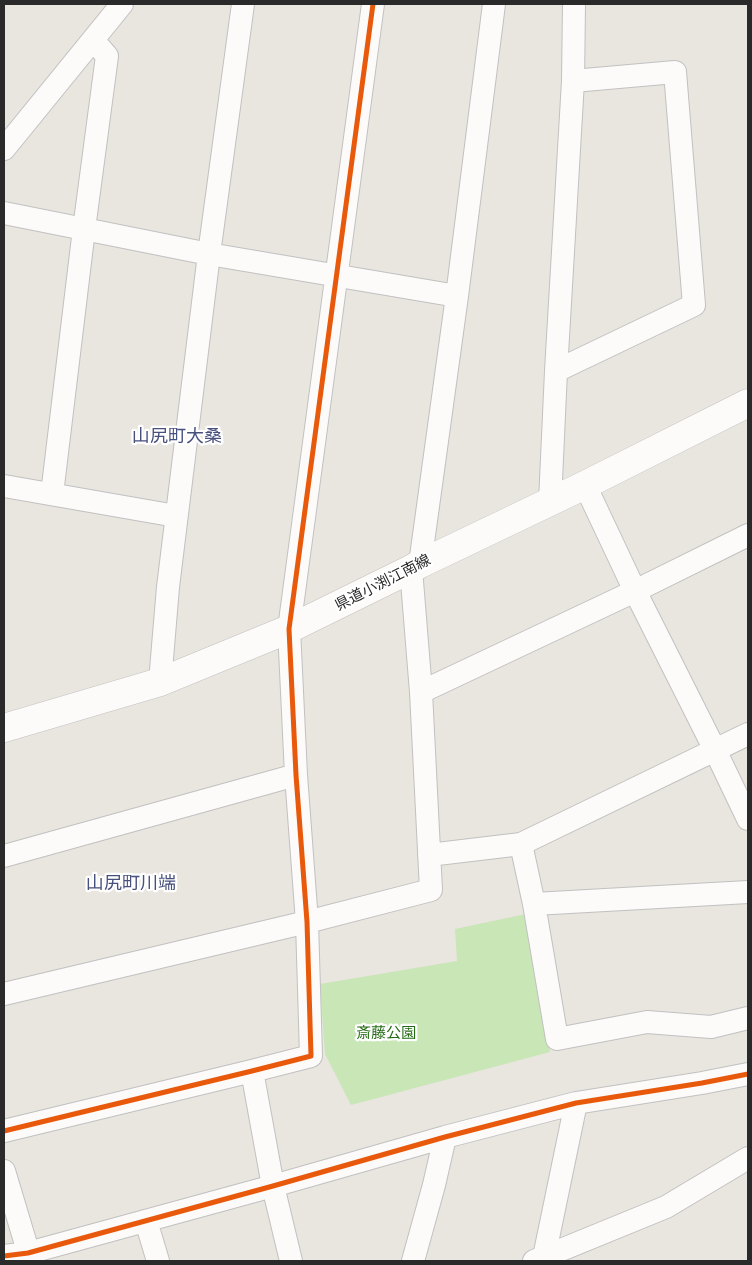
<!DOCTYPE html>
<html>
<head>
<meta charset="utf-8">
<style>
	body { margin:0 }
	#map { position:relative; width:752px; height:1265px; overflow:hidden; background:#e9e5df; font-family:"PT Sans",sans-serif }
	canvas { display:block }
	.frame { position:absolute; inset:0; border:5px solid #2a2a2a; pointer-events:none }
</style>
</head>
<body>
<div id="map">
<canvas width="752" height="1265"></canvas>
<div class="frame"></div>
</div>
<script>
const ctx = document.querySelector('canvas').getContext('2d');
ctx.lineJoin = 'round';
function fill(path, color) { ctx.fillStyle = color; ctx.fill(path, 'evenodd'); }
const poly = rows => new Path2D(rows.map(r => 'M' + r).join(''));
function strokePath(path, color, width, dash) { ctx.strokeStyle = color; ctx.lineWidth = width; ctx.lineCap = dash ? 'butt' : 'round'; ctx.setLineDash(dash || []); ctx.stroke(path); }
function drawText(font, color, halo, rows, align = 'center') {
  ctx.font = font + ' "PT Sans","Noto Sans JP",sans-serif'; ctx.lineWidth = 4.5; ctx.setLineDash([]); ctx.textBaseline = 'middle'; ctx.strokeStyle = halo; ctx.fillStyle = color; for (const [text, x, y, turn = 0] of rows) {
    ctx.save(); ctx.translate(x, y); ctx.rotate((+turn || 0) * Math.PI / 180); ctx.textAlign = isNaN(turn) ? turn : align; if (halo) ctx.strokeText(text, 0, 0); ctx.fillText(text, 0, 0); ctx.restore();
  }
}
const green = poly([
	[526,914,550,1052,351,1105,325,1054,320,984,457,961,455,929]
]);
const street = poly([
	[4,149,122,4],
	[4,213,209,254,457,296],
	[556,371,694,305,675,72,573,81],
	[585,485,635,591,715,750,748,819],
	[4,486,176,516],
	[52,494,84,229,107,56,93,40],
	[550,502,556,371,573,81,574,4],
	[420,564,457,296,494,4],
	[160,682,168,587,209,254,243,4],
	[421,692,635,591,748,535],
	[521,844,534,904,557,1039,647,1022,711,1027,748,1018],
	[429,855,521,844,748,734],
	[4,856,296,775],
	[534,904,748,892],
	[4,994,307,922,431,890,421,692,411,569],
	[252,1071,273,1186,291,1261],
	[4,1131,252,1071,311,1056,307,922,296,775,289,629,373,4],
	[4,1171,31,1261],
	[146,1221,158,1261],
	[4,1256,28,1253,273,1186,445,1137,576,1103,702,1083,748,1074],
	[544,1257,576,1103],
	[413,1261,434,1185,445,1137],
	[534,1261,666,1207,748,1158]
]);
const secondary = poly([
	[4,728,160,682,289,629,411,569,420,564,585,485,748,403]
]);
const cycleway = poly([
	[4,1131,252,1071,311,1056,307,922,296,775,289,629,373,4],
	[4,1256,28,1253,273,1186,445,1137,576,1103,702,1083,748,1074]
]);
const streetNames = [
	["県道小渕江南線",383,583,-27]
];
const parkNames = [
	["斎藤公園",386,1034]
];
const quarterNames = [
	["山尻町大桑",177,437],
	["山尻町川端",131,884]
];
fill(green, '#c9e6b6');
strokePath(street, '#c2c1c1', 24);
strokePath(secondary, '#c2c1c1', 29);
strokePath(street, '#fcfbfa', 22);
strokePath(secondary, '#fcfbfa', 28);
strokePath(cycleway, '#e8590c', 5);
drawText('15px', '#2a2a2a', '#fff', streetNames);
drawText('15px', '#256b16', '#fff', parkNames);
drawText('18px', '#48507d', '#fff', quarterNames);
</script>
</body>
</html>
